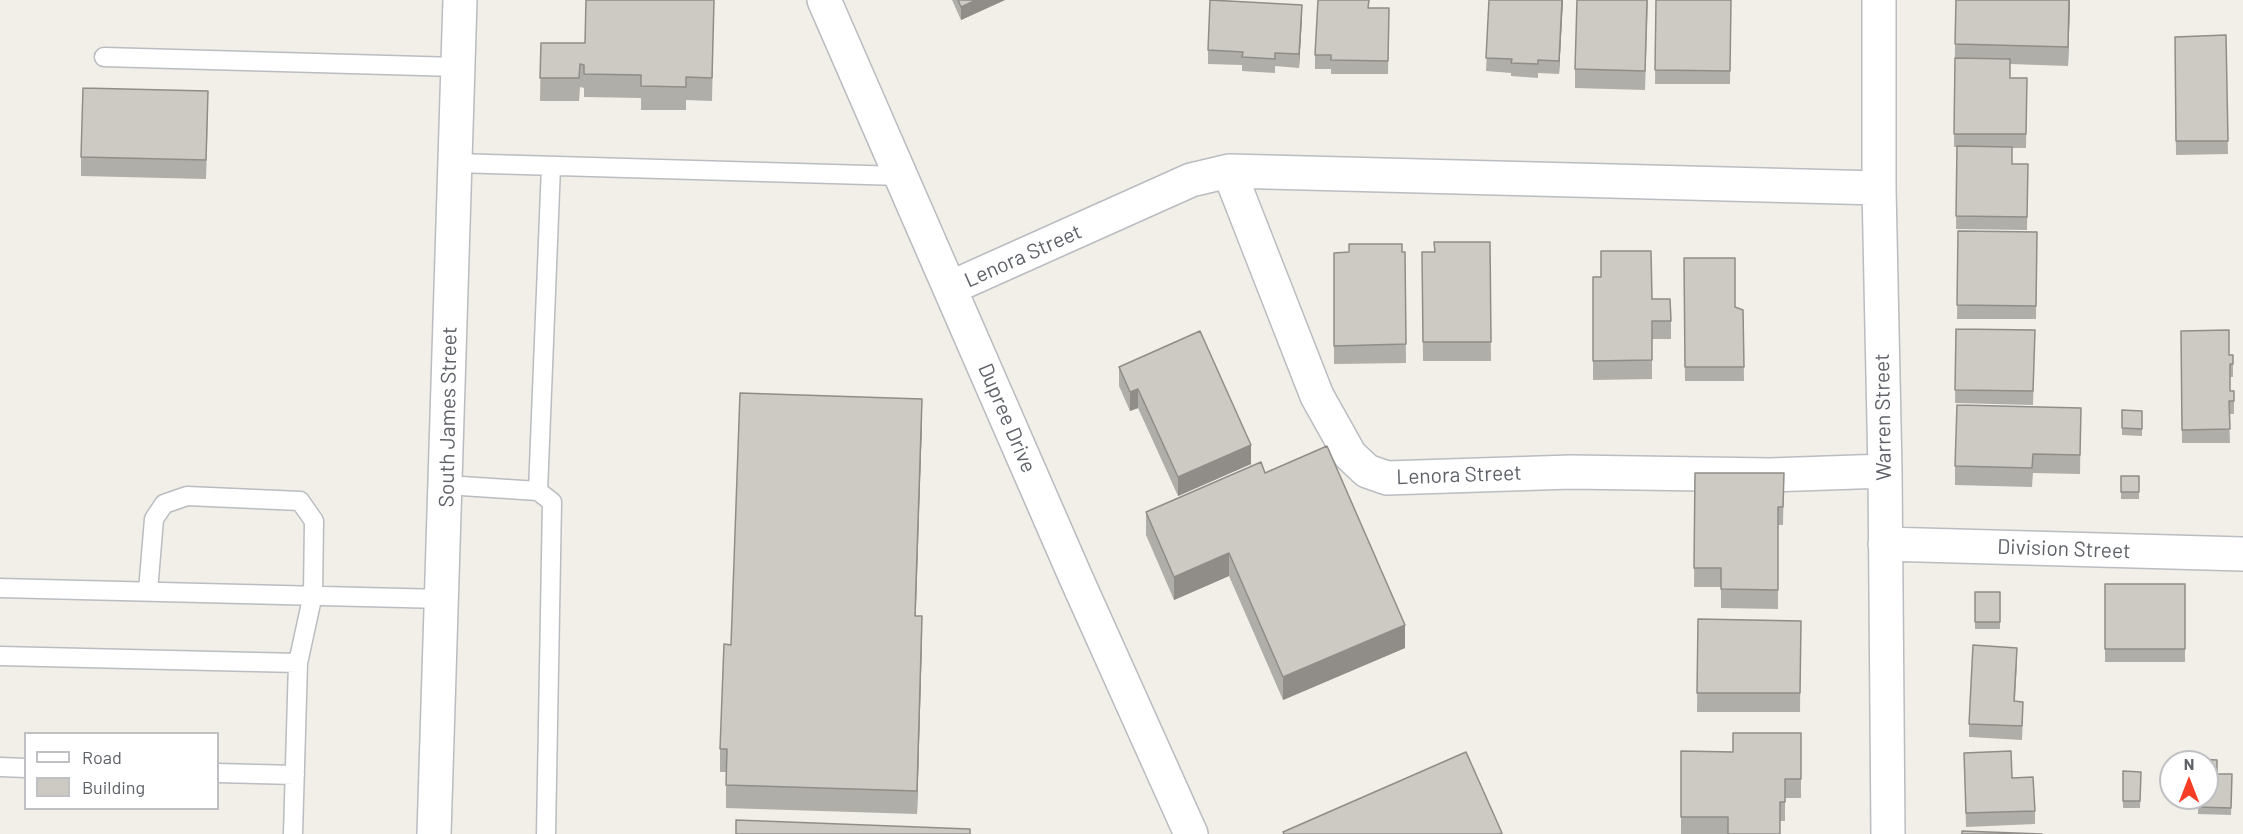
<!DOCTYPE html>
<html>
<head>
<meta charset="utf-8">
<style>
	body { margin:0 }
	#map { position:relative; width:2243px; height:834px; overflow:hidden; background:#f1efe7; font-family:Barlow,sans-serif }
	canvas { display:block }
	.legend { position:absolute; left:24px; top:732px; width:195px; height:78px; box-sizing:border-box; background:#fff; border:2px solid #bfc0c3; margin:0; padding:8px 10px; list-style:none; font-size:18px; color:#5e6268 }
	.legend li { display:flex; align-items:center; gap:12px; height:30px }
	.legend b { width:30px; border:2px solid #bfc0c3 }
	.north { position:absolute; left:2159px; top:750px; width:60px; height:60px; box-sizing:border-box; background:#fff; border:2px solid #bfc0c3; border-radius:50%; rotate:0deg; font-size:16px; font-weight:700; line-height:24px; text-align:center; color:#5e6268 }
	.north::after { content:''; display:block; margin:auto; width:21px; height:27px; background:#f83d27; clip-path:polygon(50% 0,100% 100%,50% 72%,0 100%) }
</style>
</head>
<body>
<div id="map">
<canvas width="2243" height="834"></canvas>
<ul class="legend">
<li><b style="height:8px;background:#fff"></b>Road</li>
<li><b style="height:16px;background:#cdcac4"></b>Building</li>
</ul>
<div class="north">N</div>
</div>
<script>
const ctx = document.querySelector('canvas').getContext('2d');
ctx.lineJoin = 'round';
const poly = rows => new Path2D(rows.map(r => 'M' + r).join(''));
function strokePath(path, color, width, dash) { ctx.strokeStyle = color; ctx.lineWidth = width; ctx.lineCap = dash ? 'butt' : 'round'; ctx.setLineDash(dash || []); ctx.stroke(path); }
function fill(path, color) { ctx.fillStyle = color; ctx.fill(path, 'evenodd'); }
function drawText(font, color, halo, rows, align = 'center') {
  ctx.font = font + ' Barlow,sans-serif'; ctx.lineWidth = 4.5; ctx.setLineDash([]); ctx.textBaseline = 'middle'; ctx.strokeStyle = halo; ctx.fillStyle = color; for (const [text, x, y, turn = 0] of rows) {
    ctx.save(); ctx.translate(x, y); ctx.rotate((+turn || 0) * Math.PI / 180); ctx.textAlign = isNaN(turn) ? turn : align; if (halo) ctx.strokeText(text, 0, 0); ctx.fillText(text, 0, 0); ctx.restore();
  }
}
const service = poly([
	[104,57,457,67],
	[454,163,901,176],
	[446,485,538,491,552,502,546,834],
	[538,491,551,166],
	[0,588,443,599],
	[148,591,154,519,164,504,187,496,300,501,314,521,313,594,298,663,293,834],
	[0,656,298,663],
	[0,767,26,768],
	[218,773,295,775]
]);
const minor = poly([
	[824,0,1076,578,1191,834],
	[1879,0,1879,188,1885,471,1888,834],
	[1229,171,1317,396,1350,455,1367,471,1387,478,1571,472,1770,475,1885,471],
	[950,288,1191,180,1229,171,1879,188],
	[1885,544,2243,554]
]);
const tertiary = poly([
	[434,834,460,0]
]);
const wall = poly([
	[586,0,714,0,712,101,686,100,686,110,641,110,641,98,584,97,584,88,580,87,579,101,540,101,541,43,585,43],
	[952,0,1005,0,961,20],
	[1489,0,1563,0,1559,74,1538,73,1538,78,1511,76,1511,73,1486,71],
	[1648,0,1645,90,1575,88,1575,69],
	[1656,0,1731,0,1730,84,1655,84],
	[2070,0,2068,66,2010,64,2010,78,2027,78,2026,148,2012,148,2012,164,2028,164,2027,230,1956,229,1957,147,1954,147,1955,44],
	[1369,8,1389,8,1388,74,1331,74,1331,69,1315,69,1315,55],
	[1302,18,1299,68,1275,66,1275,73,1242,71,1242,65,1208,64,1208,50],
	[2226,35,2228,154,2176,155,2175,37],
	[208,110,206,179,81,176,81,157],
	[1958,231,2037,232,2036,319,1957,319],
	[1434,242,1490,242,1491,361,1423,361,1422,252,1434,252],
	[1405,252,1406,363,1334,364,1334,253],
	[1684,258,1735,307,1743,310,1744,381,1685,381],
	[1593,277,1652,299,1671,321,1671,339,1652,339,1652,379,1593,380],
	[1956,329,2035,330,2033,405,1955,403],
	[2181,331,2229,355,2233,355,2233,377,2230,377,2230,391,2234,391,2234,414,2229,414,2230,443,2182,443],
	[1119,367,1251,464,1178,496,1138,408,1130,411,1119,386],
	[2081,408,2080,474,2033,473,2032,487,1955,485,1955,466],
	[2122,410,2142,411,2142,436,2122,435],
	[922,422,915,616,922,639,917,814,726,808,726,772,720,772,720,749,731,645],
	[1265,473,1405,648,1283,700,1229,576,1174,600,1146,535,1146,512],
	[1695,473,1784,473,1783,525,1778,525,1778,609,1721,608,1721,587,1694,587],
	[2121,476,2139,476,2139,499,2121,499],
	[2105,584,2185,584,2185,662,2105,662],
	[2000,592,2000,629,1975,629,1975,622],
	[1698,619,1801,621,1800,712,1697,712],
	[2017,661,2015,701,2023,715,2022,740,1969,737,1969,724],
	[1801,733,1801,798,1785,798,1785,821,1780,821,1780,834,1681,834,1681,751,1733,752],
	[1964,753,2012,778,2035,811,2035,824,1966,827],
	[2123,771,2141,772,2140,808,2123,808],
	[2217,774,2232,774,2231,815,2198,814,2198,798]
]);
const shadedWall = poly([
	[976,0,1005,0,961,20,961,7],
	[1562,0,1563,0,1559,74,1559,61],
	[2069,0,2070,0,2068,66,2068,47],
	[1302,5,1302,18,1299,68,1299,54],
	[1138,389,1138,408,1130,411,1130,392],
	[922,399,922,422,915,639,915,616],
	[1251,445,1251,464,1178,496,1178,477],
	[1229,553,1229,576,1174,600,1174,577],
	[922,616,922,639,917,814,917,791],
	[1405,625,1405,648,1283,700,1283,677]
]);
const building = poly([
	[586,0,714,0,712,78,686,77,686,87,641,86,641,75,584,74,584,65,580,64,579,78,540,78,541,43,585,43,586,0],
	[958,0,976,0,961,7,958,0],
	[1210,0,1302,5,1299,54,1275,53,1275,59,1242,57,1243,52,1208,50,1210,0],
	[1318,0,1369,0,1368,8,1389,8,1388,61,1331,60,1331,55,1315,55,1318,0],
	[1489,0,1562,0,1559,61,1538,60,1538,64,1511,63,1512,59,1486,58,1489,0],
	[1577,0,1647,0,1645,71,1575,69,1577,0],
	[1656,0,1731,0,1730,71,1655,70,1656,0],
	[1956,0,2069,0,2068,47,1955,44,1956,0],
	[2226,35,2228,141,2176,141,2175,37,2226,35],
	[1955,58,2010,59,2010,78,2027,78,2026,134,1954,134,1955,58],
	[83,88,208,91,206,160,81,157,83,88],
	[1957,146,2012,147,2012,164,2028,164,2027,217,1956,216,1957,146],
	[1958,231,2037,232,2036,306,1957,305,1958,231],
	[1434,242,1490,242,1491,342,1423,342,1422,252,1435,252,1434,242],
	[1349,244,1402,244,1402,252,1405,252,1406,344,1334,346,1334,253,1349,252,1349,244],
	[1601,251,1651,251,1652,299,1670,299,1671,321,1652,321,1652,360,1593,361,1593,277,1601,277,1601,251],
	[1684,258,1735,258,1735,307,1743,310,1744,367,1685,367,1684,258],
	[1956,329,2035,330,2033,391,1955,390,1956,329],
	[2229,330,2229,355,2233,355,2233,364,2230,364,2230,391,2234,391,2234,401,2229,401,2230,429,2182,430,2181,331,2229,330],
	[1200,331,1251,445,1178,477,1138,389,1130,392,1119,367,1200,331],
	[740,393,922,399,915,616,922,616,917,791,726,785,727,749,720,749,724,644,731,645,740,393],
	[1957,405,2081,408,2080,455,2033,454,2032,468,1955,466,1957,405],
	[2122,410,2142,411,2142,429,2122,428,2122,410],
	[1327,446,1405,625,1283,677,1229,553,1174,577,1146,512,1261,462,1265,473,1327,446],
	[1695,473,1784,473,1783,507,1778,507,1778,590,1721,589,1721,568,1694,568,1695,473],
	[2121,476,2139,476,2139,492,2121,492,2121,476],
	[2105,584,2185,584,2185,649,2105,649,2105,584],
	[1975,592,2000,592,2000,622,1975,622,1975,592],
	[1698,619,1801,621,1800,693,1697,693,1698,619],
	[1973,645,2017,648,2014,701,2023,702,2022,726,1969,724,1973,645],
	[1733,733,1801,733,1801,779,1785,779,1785,802,1780,802,1780,834,1728,834,1728,817,1681,817,1681,751,1733,752,1733,733],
	[2011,751,2012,778,2033,777,2035,811,1966,813,1964,753,2011,751],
	[1466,752,1502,833,1499,834,1284,834,1283,832,1466,752],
	[2199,759,2217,760,2217,774,2232,774,2231,808,2198,807,2198,798,2207,798,2207,762,2199,762,2199,759],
	[2123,771,2141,772,2140,801,2123,801,2123,771],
	[736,820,970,829,970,834,736,834,736,820],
	[1962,831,2042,834,1962,834,1962,831]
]);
const streetNames = [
	["Lenora Street",1023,256,-24],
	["South James Street",448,417,-89],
	["Warren Street",1883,417,-91],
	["Dupree Drive",1007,418,67],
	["Lenora Street",1459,475,-2],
	["Division Street",2064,549,2]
];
strokePath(service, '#b9bcc1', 21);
strokePath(minor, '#b9bcc1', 36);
strokePath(tertiary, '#b9bcc1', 36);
strokePath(service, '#fff', 18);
strokePath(minor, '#fff', 33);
strokePath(tertiary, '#fff', 33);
fill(wall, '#b0aea9');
fill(shadedWall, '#908d89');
fill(building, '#cdcac4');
strokePath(building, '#908d89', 1.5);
drawText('21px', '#5e6268', '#fff', streetNames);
</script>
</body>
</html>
